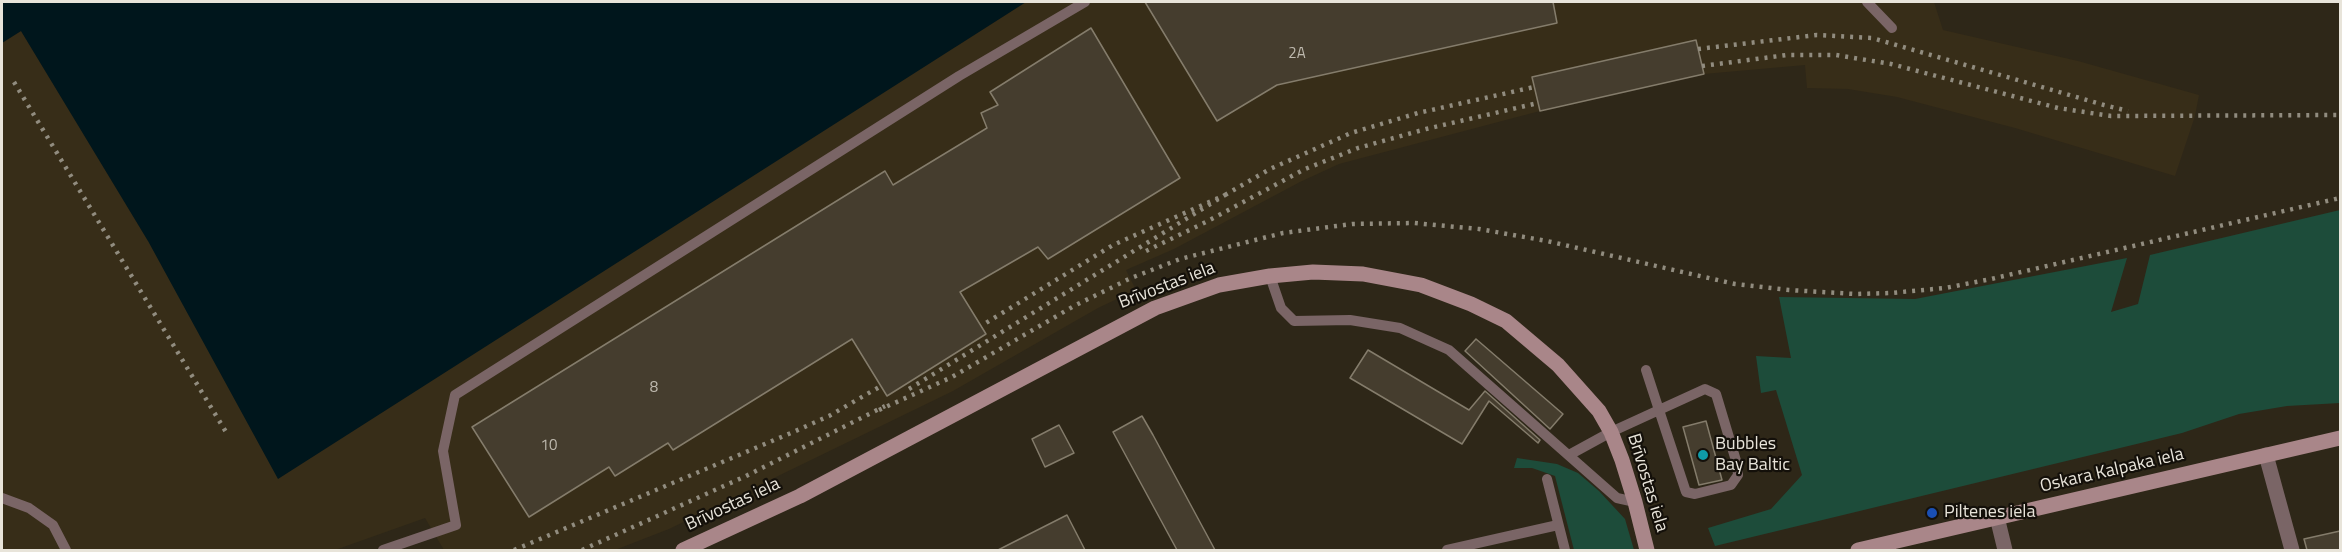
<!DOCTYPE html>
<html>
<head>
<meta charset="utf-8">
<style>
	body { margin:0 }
	#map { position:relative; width:2342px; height:552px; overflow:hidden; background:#2e2718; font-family:"Titillium Web",sans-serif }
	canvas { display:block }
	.frame { position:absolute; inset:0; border:3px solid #e8e4da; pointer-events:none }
</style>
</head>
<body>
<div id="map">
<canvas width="2342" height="552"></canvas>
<div class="frame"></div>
</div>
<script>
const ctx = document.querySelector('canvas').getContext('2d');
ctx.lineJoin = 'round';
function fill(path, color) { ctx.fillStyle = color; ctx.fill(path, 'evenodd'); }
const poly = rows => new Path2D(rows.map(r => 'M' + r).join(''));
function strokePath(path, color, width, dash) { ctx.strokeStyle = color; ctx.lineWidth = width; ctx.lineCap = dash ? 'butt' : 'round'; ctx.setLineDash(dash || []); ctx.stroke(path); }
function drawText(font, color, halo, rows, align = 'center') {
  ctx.font = font + ' "Titillium Web",sans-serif'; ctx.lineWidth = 4.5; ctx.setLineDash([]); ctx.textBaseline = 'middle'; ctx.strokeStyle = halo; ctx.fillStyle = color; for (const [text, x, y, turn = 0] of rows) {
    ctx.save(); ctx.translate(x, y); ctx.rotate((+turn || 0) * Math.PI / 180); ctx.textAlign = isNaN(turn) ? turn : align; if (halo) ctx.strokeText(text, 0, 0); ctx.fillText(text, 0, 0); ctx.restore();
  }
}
const built = poly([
	[1026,2,1934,2,1943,30,2078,61,2199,95,2195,116,2175,176,2015,128,1897,97,1848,89,1807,88,1805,65,1704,74,1540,111,1339,164,1300,182,1174,249,1126,270,1136,290,1098,308,953,391,669,529,615,550,444,550,425,518,335,550,2,550,2,43,21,31,148,241,957,46]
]);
const green = poly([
	[2340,210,2340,403,2287,406,2239,414,2182,433,1715,546,1708,528,1771,509,1802,475,1776,390,1761,393,1756,356,1791,358,1779,297,1915,299,2127,258,2111,312,2138,304,2150,255],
	[1517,458,1557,464,1578,473,1599,491,1625,519,1634,550,1574,550,1555,476,1532,468,1514,468]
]);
const water = poly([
	[2,2,1026,2,278,479,148,241,21,31,2,43]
]);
const building = poly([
	[1145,2,1553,2,1557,23,1277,85,1217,121,1145,2],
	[1091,28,1180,178,1048,259,1038,247,960,292,986,334,887,396,852,339,673,450,668,443,615,476,609,467,529,517,472,427,885,171,893,185,987,128,981,113,998,105,990,92,1091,28],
	[1696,40,1704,74,1540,111,1532,77,1696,40],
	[1476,339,1563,414,1550,429,1465,351,1476,339],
	[1368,350,1469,410,1485,391,1540,440,1538,443,1489,401,1462,444,1350,378,1368,350],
	[1142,416,1153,435,1215,550,1177,550,1113,432,1142,416],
	[1706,421,1722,480,1699,485,1683,427,1706,421],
	[1059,425,1074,453,1045,467,1032,439,1059,425],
	[1067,515,1085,550,998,550,1067,515],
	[2340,531,2340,550,2307,550,2304,539,2340,531]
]);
const lane = poly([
	[1867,2,1892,28],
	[1270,276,1281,308,1294,321,1350,320,1400,328,1449,350,1617,498,1635,502],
	[1569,455,1611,432,1659,410,1705,389,1716,394,1737,464,1738,475,1731,485,1695,494,1686,492,1659,410,1646,370],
	[1547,479,1565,550],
	[2,498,29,508,53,525,66,550],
	[383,550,456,525,443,451,455,395,959,76,1085,2],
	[1447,550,1558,525]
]);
const street = poly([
	[2266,455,2292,550],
	[1997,517,2005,550]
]);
const secondary = poly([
	[683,550,800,496,1155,308,1219,285,1270,276,1313,272,1363,274,1421,285,1471,304,1506,321,1558,365,1599,411,1611,432,1622,460,1635,502,1647,550],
	[1858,550,2340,438]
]);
const rail = poly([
	[1698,49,1817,35,1872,38,2104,105,2128,111],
	[1702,66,1787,55,1836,55,1891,64,2058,108,2111,116,2340,115],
	[14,82,226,432],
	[1225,195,1270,169,1351,133,1418,113,1534,87],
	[1146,251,1206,222,1305,169,1358,148,1426,129,1538,103],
	[909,389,1225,195,1113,245,981,326],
	[879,410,952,377,1074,306,1131,278,1180,259,1283,233,1352,224,1414,223,1479,229,1547,241,1735,284,1789,290,1855,294,1891,293,1945,288,1991,279,2340,198],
	[514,550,791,433,829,416,881,386],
	[582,550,746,476,885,406]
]);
const markers = [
	[1703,455,6,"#0f9aa8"],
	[1932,513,6,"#1a4fb4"]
];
const numberNames = [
	["2A",1297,54],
	["8",654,388],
	["10",549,446]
];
const streetNames = [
	["Brīvostas iela",1167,286,-21],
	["Oskara Kalpaka iela",2112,471,-13],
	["Brīvostas iela",1647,483,73],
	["Brīvostas iela",733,505,-25]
];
const poiNames = [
	["Bubbles",1715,445],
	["Bay Baltic",1715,466],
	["Piltenes iela",1944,513]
];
fill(built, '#372d18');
fill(green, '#1d4c3a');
fill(water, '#00161c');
fill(building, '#453d2e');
strokePath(building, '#847c6b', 1.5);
strokePath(lane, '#7a6566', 10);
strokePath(street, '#7a6566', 15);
strokePath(secondary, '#a98689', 15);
strokePath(rail, '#918c7f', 4.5, [3, 6]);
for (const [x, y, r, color] of markers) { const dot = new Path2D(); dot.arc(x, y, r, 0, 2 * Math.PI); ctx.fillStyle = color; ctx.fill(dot); strokePath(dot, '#14100a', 2); }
drawText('15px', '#bfbaaf', null, numberNames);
drawText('18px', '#e8e4da', '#14100a', streetNames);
drawText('18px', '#e8e4da', '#14100a', poiNames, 'left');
</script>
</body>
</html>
